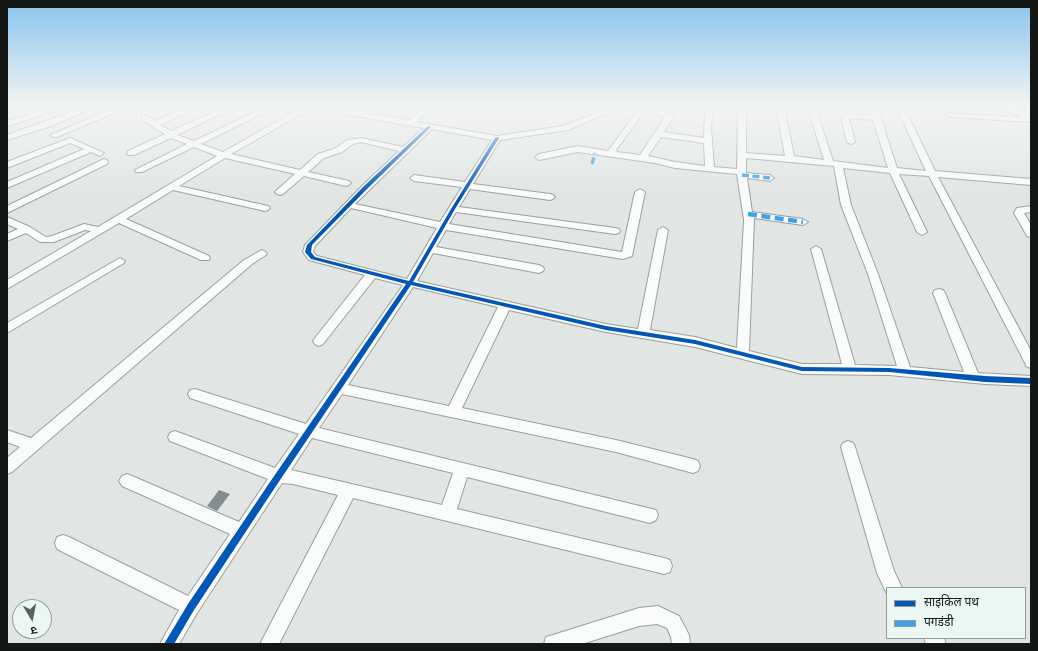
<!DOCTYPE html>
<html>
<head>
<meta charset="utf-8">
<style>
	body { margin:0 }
	#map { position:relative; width:1038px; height:651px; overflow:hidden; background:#e1e6e5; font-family:Karla,"Noto Sans Devanagari",sans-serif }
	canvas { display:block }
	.frame { position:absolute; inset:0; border:8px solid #131716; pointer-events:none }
	.legend { position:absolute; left:886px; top:587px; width:140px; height:52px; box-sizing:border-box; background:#ebf7f3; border:1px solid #959d9b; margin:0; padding:5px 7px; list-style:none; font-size:12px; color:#131716 }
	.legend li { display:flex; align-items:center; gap:8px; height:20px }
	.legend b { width:20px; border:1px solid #959d9b }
	.north { position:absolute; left:12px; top:599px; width:40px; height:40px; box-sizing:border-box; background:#ebf7f3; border:1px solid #959d9b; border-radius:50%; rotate:170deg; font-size:11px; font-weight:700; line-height:16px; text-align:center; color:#131716 }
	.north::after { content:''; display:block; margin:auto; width:14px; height:18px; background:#5b5f5e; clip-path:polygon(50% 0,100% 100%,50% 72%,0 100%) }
</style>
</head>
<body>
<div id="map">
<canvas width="1038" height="651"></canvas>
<div class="frame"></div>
<ul class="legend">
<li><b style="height:5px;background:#0057b8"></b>साइकिल पथ</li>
<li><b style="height:5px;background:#3da2ea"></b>पगडंडी</li>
</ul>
<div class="north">उ</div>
</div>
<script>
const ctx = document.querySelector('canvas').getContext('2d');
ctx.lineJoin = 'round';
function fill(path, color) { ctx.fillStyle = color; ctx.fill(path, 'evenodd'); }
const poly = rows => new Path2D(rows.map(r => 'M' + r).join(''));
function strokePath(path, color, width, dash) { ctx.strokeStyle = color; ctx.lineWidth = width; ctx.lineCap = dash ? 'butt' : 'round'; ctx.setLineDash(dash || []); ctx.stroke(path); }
const building = poly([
	[219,490,230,494,217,511,207,506]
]);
const street = poly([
	[14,106,26,106,7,113,7,108,14,106],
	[59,106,68,107,7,126,7,121,59,106],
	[87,106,98,106,51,126,7,140,7,135,87,106],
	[120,106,131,106,57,137,54,137,50,135,120,106],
	[190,106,201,106,160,125,171,131,227,106,237,106,177,135,194,141,267,106,277,106,201,144,223,152,304,106,328,106,410,120,424,106,432,106,417,122,497,136,563,126,614,106,637,106,673,114,674,116,664,132,704,138,705,106,713,106,711,128,714,167,737,169,738,106,746,106,746,153,785,156,776,106,784,106,794,156,824,160,807,106,815,106,833,161,888,168,873,120,849,118,855,142,851,144,847,142,841,118,847,114,872,115,869,106,877,106,897,168,926,171,898,111,899,109,905,109,935,171,1031,179,1031,185,938,177,1031,351,1031,368,1026,366,1025,363,929,176,899,174,927,232,922,235,917,232,890,173,843,168,851,205,878,274,910,367,964,372,933,293,935,290,939,289,943,290,945,293,978,373,1031,376,1031,386,985,384,889,375,802,374,695,347,606,332,509,310,462,408,616,440,693,459,698,461,700,466,698,471,693,473,616,452,342,394,319,428,656,510,658,515,656,520,650,523,467,477,457,509,664,558,670,560,672,566,670,572,664,574,353,498,279,644,260,644,338,495,293,484,282,483,197,613,179,644,160,644,179,610,57,549,55,543,57,537,63,535,69,537,188,596,230,534,122,486,119,481,122,476,127,474,132,476,239,522,268,479,170,441,168,437,170,433,175,431,275,468,299,434,190,398,188,394,190,390,195,389,306,424,403,285,375,278,323,344,319,346,315,344,313,341,315,338,365,275,309,260,303,252,305,245,362,186,399,151,361,142,353,144,342,152,324,158,308,172,349,181,351,183,349,185,346,186,304,176,283,194,280,195,277,194,275,192,277,190,295,174,225,158,179,186,268,206,270,208,268,210,265,211,173,190,126,219,209,256,210,258,209,260,201,260,119,223,7,289,7,280,91,231,85,230,54,242,40,242,26,233,7,241,7,234,18,229,7,224,7,217,30,227,46,237,52,236,84,224,98,227,217,156,194,147,142,172,136,172,135,170,187,144,171,138,134,155,128,155,127,153,128,151,165,134,142,120,142,116,148,116,155,121,190,106],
	[624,106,636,111,636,113,608,151,578,146,539,154,535,157,539,160,578,152,655,163,675,168,737,174,744,220,737,348,695,337,650,330,668,230,663,227,658,230,638,329,606,324,417,281,433,253,539,273,543,271,544,269,543,267,539,265,436,247,446,230,623,259,632,256,645,192,640,189,635,192,622,252,449,224,456,212,615,234,619,233,620,231,619,229,615,228,459,207,470,189,550,200,553,199,555,197,553,195,550,194,473,184,500,140,568,130,624,106],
	[312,108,411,126,424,128,403,147,361,138,347,140,336,148,318,154,300,170,231,154,312,108],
	[644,112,665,117,640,155,617,152,616,150,644,112],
	[432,129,492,140,465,182,414,175,410,178,414,181,462,187,440,222,355,204,432,129],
	[661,137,704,143,705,166,675,162,648,156,661,137],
	[746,158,834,166,841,205,868,274,897,366,855,365,821,249,816,246,811,249,842,364,802,364,749,351,754,218,803,225,808,222,803,219,752,212,747,178,770,181,774,178,770,175,746,173,746,158],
	[351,208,437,228,407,279,317,256,313,252,315,246,351,208],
	[413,287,498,307,449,406,348,385,413,287],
	[312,438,453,473,442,505,291,470,312,438],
	[948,113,1031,118,1031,122,951,117,947,115,948,113],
	[70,138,104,153,100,156,91,152,7,188,7,182,84,149,70,143,7,168,7,162,70,138],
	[104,159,107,160,108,162,107,164,7,213,7,206,104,159],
	[1031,206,1031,212,1024,213,1031,225,1031,237,1027,236,1014,213,1017,208,1031,206],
	[262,250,267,253,266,255,252,264,12,472,7,474,7,458,20,447,7,442,7,430,31,438,244,260,262,250],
	[120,258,125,261,124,263,7,333,7,323,120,258],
	[848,441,853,443,855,447,894,571,902,588,887,588,887,594,877,573,841,447,843,443,848,441],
	[658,606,679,616,689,635,690,644,672,644,671,637,667,628,657,624,639,626,582,644,544,644,546,637,553,635,639,608,658,606],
	[924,638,944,638,946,644,926,644,924,638]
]);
const secondary = poly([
	[998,106,1012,106,1031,114,1031,121,999,108,998,106]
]);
const quietFar1 = poly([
	[592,164,595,153],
	[742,175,770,178]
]);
const quiet = poly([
	[748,214,803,222]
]);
const cycleway = poly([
	[428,126,431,127,367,189,312,245,311,252,315,257,409,281,451,209,495,138,497,137,499,138,455,209,413,282,606,326,695,340,802,367,889,368,985,376,1031,378,1031,384,985,382,889,372,802,371,695,344,606,330,411,285,276,486,194,610,174,644,164,644,188,604,270,482,406,284,311,259,305,252,307,245,363,187,428,126]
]);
fill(building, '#808e8e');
strokePath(street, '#9a9e9d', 2);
strokePath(secondary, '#9a9e9d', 2);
fill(street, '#fafbfb');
fill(secondary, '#fafbfb');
strokePath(quietFar1, '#3da2ea', 3.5, [7, 3.5]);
strokePath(quiet, '#3da2ea', 4.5, [9, 4.5]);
fill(cycleway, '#0057b8');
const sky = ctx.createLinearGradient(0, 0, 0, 197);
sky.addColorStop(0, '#89c4ed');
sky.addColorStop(0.54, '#f2f4f3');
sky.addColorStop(1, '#f2f4f300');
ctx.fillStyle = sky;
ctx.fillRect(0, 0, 1038, 197);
</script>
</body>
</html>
